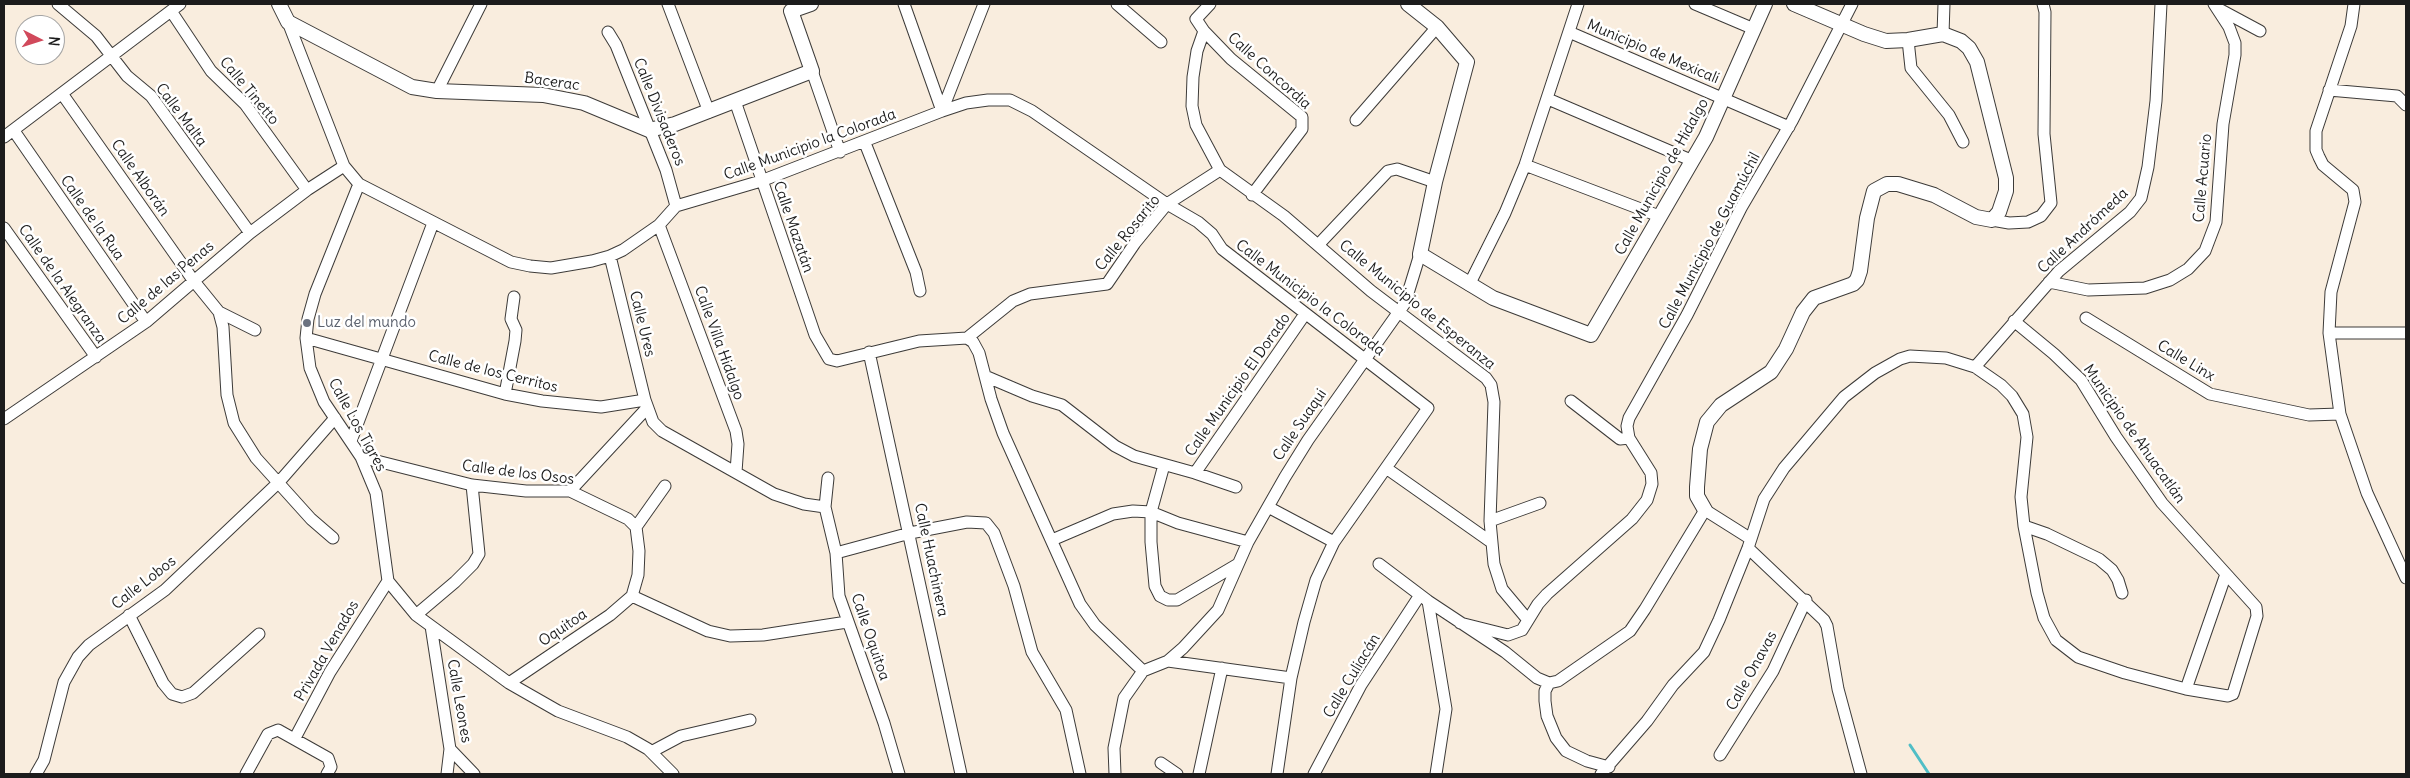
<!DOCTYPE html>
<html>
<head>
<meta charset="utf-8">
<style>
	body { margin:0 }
	#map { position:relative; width:2410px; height:778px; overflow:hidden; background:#f9edde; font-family:Delius,sans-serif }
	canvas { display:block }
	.frame { position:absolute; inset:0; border:5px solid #1c1c1c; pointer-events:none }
	.north { position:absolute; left:15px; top:15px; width:50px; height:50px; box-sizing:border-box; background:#fff; border:1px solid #a4a4a4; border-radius:50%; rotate:95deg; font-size:14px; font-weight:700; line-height:20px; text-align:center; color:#1c1c1c }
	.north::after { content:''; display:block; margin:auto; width:18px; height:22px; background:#d1495b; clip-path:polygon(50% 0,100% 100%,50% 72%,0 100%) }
</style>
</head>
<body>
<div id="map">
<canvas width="2410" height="778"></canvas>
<div class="frame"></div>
<div class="north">N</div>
</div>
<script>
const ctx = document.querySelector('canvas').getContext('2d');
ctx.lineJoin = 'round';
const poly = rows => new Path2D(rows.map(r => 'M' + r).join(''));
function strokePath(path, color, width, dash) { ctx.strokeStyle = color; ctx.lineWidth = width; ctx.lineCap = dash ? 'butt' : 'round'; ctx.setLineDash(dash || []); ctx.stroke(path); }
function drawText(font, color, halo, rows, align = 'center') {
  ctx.font = font + ' Delius,sans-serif'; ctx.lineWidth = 5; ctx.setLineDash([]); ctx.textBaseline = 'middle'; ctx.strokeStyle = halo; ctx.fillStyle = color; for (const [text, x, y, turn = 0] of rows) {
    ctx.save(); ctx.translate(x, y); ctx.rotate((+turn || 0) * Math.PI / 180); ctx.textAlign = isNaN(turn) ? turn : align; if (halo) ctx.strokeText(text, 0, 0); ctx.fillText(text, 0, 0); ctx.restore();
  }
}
const stream = poly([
	[1910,745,1929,774]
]);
const minor = poly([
	[58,4,96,36,127,76,151,96,250,233],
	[668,4,709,112],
	[904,4,942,111],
	[1117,4,1161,42],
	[1210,4,1196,19,1204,31,1231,59,1302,117,1302,129,1252,195],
	[1695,4,1754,29],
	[2354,4,2351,26,2316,131,2316,150,2319,157,2323,165,2353,190,2355,202,2331,292,2329,333,2340,414,2367,493,2406,578],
	[2219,9,2260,31],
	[171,11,211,71,245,104,307,190],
	[288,22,344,166,359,184,511,262,530,266,551,268,592,261,610,256,623,250,659,225,676,206,761,181,942,111,966,103,988,100,1010,100,1032,111,1167,204,1198,222,1212,234,1222,249,1428,408,1334,542,1316,580,1304,622,1291,678,1277,774],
	[1204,31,1197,51,1193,77,1192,106,1196,125,1220,170,1284,216,1371,291,1486,378,1491,385,1494,402,1490,521,1494,564,1502,589,1528,620],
	[608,32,616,45,666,170,676,206],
	[1569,32,1789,127],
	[1943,34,1944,4],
	[1908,40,1911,68,1949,115,1963,142],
	[812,71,840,152],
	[2329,90,2397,96,2406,105],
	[437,91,481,4],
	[63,95,193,280,219,312,223,327,227,395,234,423,256,458,311,519,333,538],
	[1548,99,1693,161],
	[735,101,815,335,829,359,837,361,919,341,967,338,1013,301,1030,294,1107,284,1135,243,1167,204,1220,170],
	[942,111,984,4],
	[1356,120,1437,27],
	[14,131,146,322],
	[4,137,180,4],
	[865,143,916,272,920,291],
	[1525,165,1659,216],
	[359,184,315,294,308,319,306,338,310,368,324,402,361,457,376,493,388,581,416,615,509,683,558,711,627,737,648,749,673,774],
	[1992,220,2009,223,2028,222,2041,216,2051,203,2044,134,2045,12,2043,4],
	[659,225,736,431,738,444,736,472],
	[4,228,96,357],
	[1319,244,1388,171,1397,169,1435,182],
	[610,256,645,400],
	[2049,282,2088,290,2145,288,2170,280,2188,269,2205,251,2216,222,2223,124,2235,55,2235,43,2229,27,2214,4],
	[1469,285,1505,213,1525,165,1578,4],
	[219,312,255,330],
	[2086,318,2210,394,2309,415,2340,414],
	[2329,333,2406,333],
	[306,338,505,394,542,401,601,407,645,400,653,422,662,431,774,494,804,504,825,507,836,553,839,596,884,723,899,774],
	[967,338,973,342,979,353,991,399,1003,433,1080,604,1095,625,1143,671],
	[869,352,961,774],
	[1975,367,2059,271,2130,212,2141,198,2148,167,2156,101,2161,4],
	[985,376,1032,396,1062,405,1115,446,1134,456,1195,473,1236,487],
	[505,394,515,341,516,330,511,319,514,297],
	[1571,401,1620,439,1629,438],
	[4,419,146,322,250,233,307,190,344,166],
	[351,441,433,223],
	[361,457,472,485,526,491,570,491,628,519,636,527],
	[1164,465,1151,512,1151,542,1155,586,1160,596,1168,600,1177,600,1238,564],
	[1386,468,1491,542],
	[1195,473,1305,314],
	[570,491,647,408],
	[825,507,828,478],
	[1268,507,1334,542],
	[1490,521,1540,503],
	[2024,526,2047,534,2099,559,2112,570,2118,580,2122,593],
	[1052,540,1113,514,1133,511,1151,512,1178,523,1248,542],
	[1748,548,1824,620,1827,626,1838,689,1861,774],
	[836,553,910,533,967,522,986,523,994,533,1002,554,1014,586,1032,652,1066,710,1080,774],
	[1379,564,1428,601,1505,652,1537,678,1549,683,1558,681,1630,631,1645,609,1705,510,1751,539],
	[632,596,708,631,730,636,763,635,847,622],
	[632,596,638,575,639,551,636,527,665,486],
	[1428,601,1446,709,1436,774],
	[129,615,163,683,172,694,182,697,193,693,259,634],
	[416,615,455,582,473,564,479,554,472,485],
	[1460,623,1508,635,1522,630,1538,604,1547,594,1632,519,1647,500,1652,484,1651,473,1629,438,1627,426,1629,418,1687,315,1741,208,1792,121,1852,4],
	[431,626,450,749,474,774],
	[1168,661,1291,678],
	[509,683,610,615,632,596],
	[1549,683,1545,691,1545,701,1547,716,1556,738,1566,751,1587,761,1609,767],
	[2186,689,2226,574],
	[295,738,330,672,388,581],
	[651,752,681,736,750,720],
	[1720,755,1773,671,1806,600],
	[1161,763,1177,774],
	[36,774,44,760,64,682,78,657,89,645,165,590,279,482,335,418],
	[246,774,268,734,278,730,328,758,331,767,327,774],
	[447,774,450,749],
	[1115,774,1114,748,1124,698,1143,671,1168,661,1183,648,1218,610,1248,542,1285,477,1308,440,1405,303,1420,254],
	[1199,774,1222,668],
	[1314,774,1361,685,1420,595],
	[1601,774,1647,721,1673,685,1704,652,1719,620,1748,548,1764,499,1784,468,1844,397,1875,373,1900,359,1910,356,1946,358,1975,367,2001,385,2012,396,2023,414,2027,437,2021,497,2024,526,2037,593,2044,618,2056,640,2078,657,2125,673,2186,689,2228,696,2233,694,2257,616,2256,607,2162,503,2116,437,2081,380,2054,354,2014,321]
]);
const tertiary = poly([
	[279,4,288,22,412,87,437,91,543,95,584,103,649,130,675,124,812,71,791,11,811,4],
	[1408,4,1437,27,1467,62,1435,182,1420,254,1493,298,1591,335,1706,137,1765,4],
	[1705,510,1697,496,1697,487,1700,449,1707,422,1721,405,1771,372,1786,349,1803,312,1814,298,1853,284,1857,280,1860,271,1867,218,1874,191,1887,184,1898,184,1934,195,1976,217,1992,220,1999,212,2006,191,2006,178,1977,62,1969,48,1961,41,1943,34,1908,40,1886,41,1864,34,1794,4]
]);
const markers = [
	[307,323,5,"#6b7280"]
];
const streetNames = [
	["Municipio de Mexicali",1653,52,23],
	["Calle Concordia",1269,71,42],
	["Bacerac",552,82,8],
	["Calle Tinetto",249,91,50],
	["Calle Divisaderos",659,112,68],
	["Calle Malta",181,115,53],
	["Calle Municipio la Colorada",810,145,-20],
	["Calle Municipio de Hidalgo",1662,177,-61],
	["Calle Alborán",140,178,55],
	["Calle Acuario",2203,178,-85],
	["Calle de la Rua",92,218,55],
	["Calle Mazatán",793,227,71],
	["Calle Andrómeda",2083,231,-43],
	["Calle Rosarito",1128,233,-51],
	["Calle Municipio de Guamúchil",1710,241,-62],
	["Calle de las Penas",166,283,-40],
	["Calle de la Alegranza",62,284,55],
	["Calle Municipio la Colorada",1310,298,37],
	["Calle Municipio de Esperanza",1417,305,39],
	["Calle Ures",642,324,76],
	["Calle Villa Hidalgo",719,343,70],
	["Calle Linx",2186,361,31],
	["Calle de los Cerritos",493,372,14],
	["Calle Municipio El Dorado",1238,385,-55],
	["Calle Los Tigres",357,425,61],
	["Calle Suaqui",1300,425,-56],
	["Municipio de Ahuacatlán",2134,434,55],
	["Calle de los Osos",518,473,7],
	["Calle Huachinera",931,560,78],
	["Calle Lobos",144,583,-38],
	["Oquitoa",563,628,-34],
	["Calle Oquitoa",870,637,71],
	["Privada Venados",327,651,-60],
	["Calle Onavas",1752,671,-61],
	["Calle Culiacán",1352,676,-59],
	["Calle Leones",459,701,80]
];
const worshipNames = [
	["Luz del mundo",317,323]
];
strokePath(stream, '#50bec6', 3);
strokePath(minor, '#3d3b39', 13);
strokePath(tertiary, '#3d3b39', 16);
strokePath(minor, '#fff', 11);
strokePath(tertiary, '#fff', 14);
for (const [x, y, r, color] of markers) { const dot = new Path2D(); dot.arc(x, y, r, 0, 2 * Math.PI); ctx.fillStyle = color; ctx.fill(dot); strokePath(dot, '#fff', 2); }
drawText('15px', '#1c1c1c', '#fff', streetNames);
drawText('15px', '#5b616d', '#fff', worshipNames, 'left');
</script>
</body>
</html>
